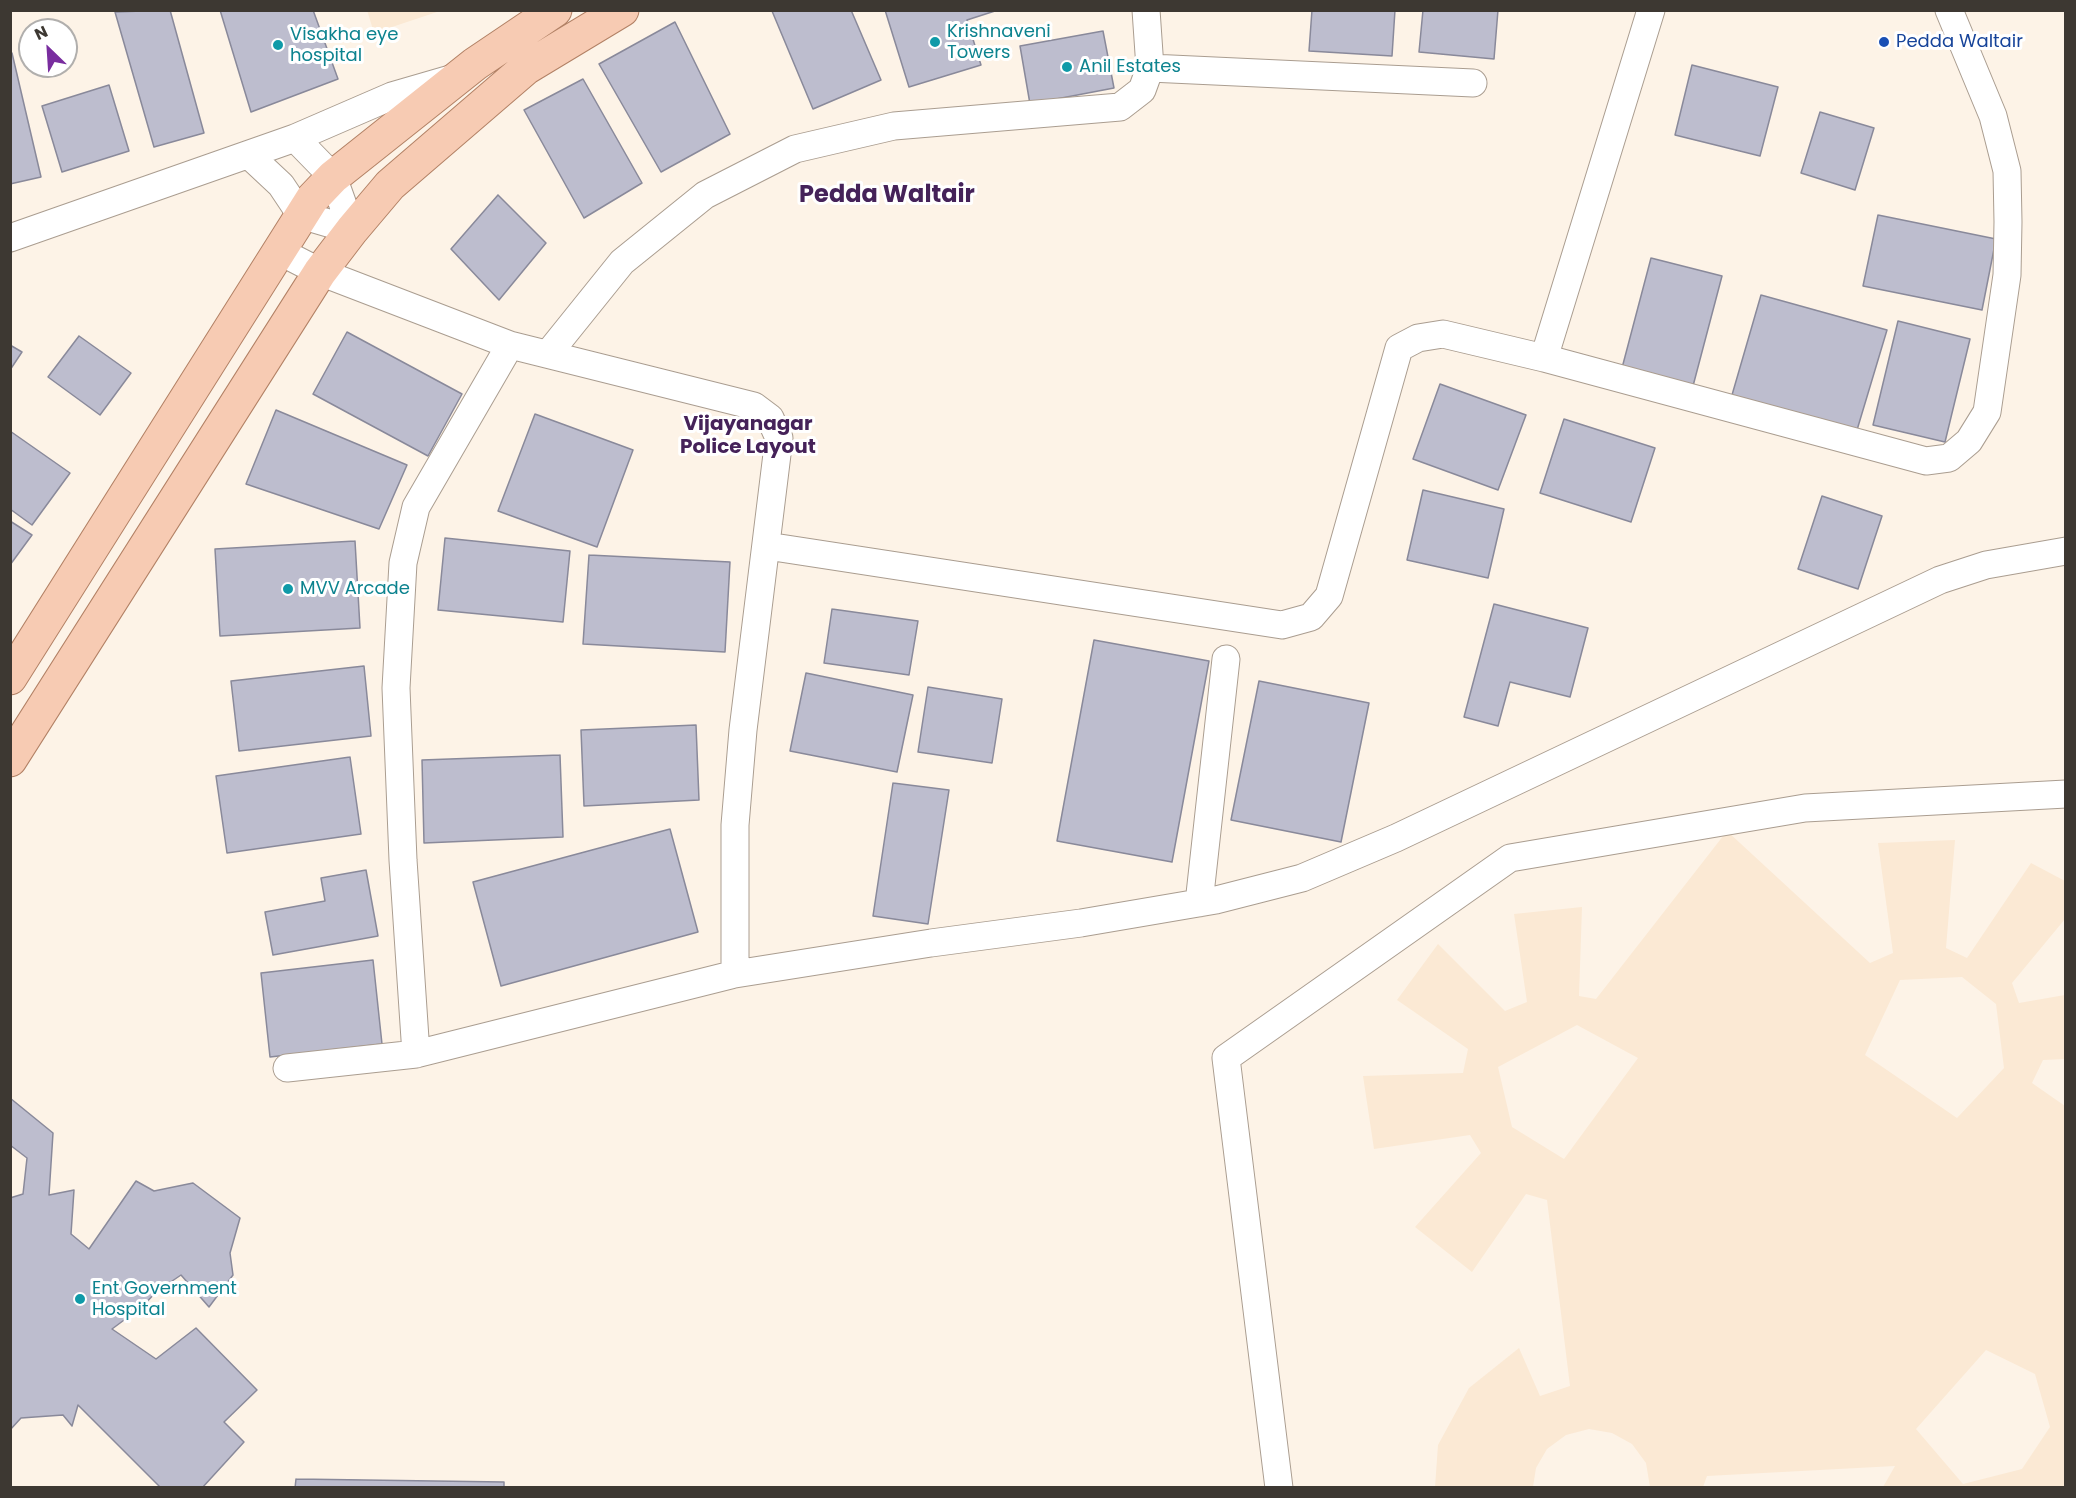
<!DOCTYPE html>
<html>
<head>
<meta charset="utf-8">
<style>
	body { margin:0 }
	#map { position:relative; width:2076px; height:1498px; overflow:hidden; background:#fdf3e7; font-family:Poppins,sans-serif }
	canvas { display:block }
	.frame { position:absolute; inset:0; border:12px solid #3d3832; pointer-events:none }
	.north { position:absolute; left:18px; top:18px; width:60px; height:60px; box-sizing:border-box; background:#fff; border:2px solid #b1afad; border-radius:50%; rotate:335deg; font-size:16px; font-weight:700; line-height:24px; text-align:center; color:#3d3832 }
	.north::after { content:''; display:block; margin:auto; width:21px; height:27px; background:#792d9f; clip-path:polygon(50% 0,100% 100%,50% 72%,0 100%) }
</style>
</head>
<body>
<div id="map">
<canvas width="2076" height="1498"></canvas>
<div class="frame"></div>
<div class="north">N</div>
</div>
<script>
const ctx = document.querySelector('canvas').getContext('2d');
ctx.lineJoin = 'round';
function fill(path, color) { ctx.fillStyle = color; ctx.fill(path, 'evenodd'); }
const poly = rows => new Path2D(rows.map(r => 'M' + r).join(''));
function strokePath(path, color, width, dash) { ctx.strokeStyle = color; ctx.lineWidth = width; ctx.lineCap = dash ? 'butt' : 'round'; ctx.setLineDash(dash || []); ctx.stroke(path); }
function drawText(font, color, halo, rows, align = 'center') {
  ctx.font = font + ' Poppins,sans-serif'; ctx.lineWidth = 6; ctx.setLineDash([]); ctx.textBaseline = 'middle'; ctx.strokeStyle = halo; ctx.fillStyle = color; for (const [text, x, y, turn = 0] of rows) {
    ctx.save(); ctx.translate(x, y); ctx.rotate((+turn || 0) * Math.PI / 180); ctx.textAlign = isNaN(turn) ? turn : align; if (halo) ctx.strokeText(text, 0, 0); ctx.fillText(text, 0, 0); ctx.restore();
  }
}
const built = poly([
	[367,10,440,10,440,11,374,33],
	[1727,831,1870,963,1893,953,1878,843,1955,840,1946,948,1967,958,2031,863,2065,881,2065,919,2012,983,2019,1003,2065,995,2065,1059,2043,1060,2032,1083,2065,1106,2065,1487,1883,1487,1895,1466,1707,1476,1703,1487,1650,1487,1646,1463,1632,1444,1612,1433,1589,1429,1566,1435,1547,1449,1536,1468,1533,1487,1435,1487,1438,1445,1469,1388,1519,1348,1540,1396,1570,1386,1547,1200,1526,1194,1472,1272,1415,1227,1481,1153,1470,1135,1374,1149,1363,1076,1463,1073,1468,1049,1397,1000,1438,944,1505,1011,1527,1002,1514,914,1582,907,1579,996,1596,999],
	[1962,977,1996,1004,2004,1068,1957,1118,1865,1055,1900,980],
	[1577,1025,1638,1058,1564,1159,1512,1127,1498,1067],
	[1986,1350,2035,1374,2050,1427,2022,1469,1963,1484,1916,1429]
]);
const building = poly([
	[170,10,204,133,154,147,115,12,170,10],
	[220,10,313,10,338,79,251,112,220,10],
	[851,10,881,80,813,109,772,11,851,10],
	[885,10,998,10,967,20,981,65,909,87,885,10],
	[1312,10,1395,10,1392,56,1309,51,1312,10],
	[1423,10,1498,10,1494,59,1419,52,1423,10],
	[675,22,730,134,661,172,599,64,675,22],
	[1103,31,1114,88,1030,104,1020,46,1103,31],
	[12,53,41,177,10,184,10,54,12,53],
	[1692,65,1778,87,1760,156,1675,135,1692,65],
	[583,79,642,183,584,218,524,110,583,79],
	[109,85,129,151,62,172,42,106,109,85],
	[1820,112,1874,128,1855,190,1801,173,1820,112],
	[498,195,546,243,499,300,451,249,498,195],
	[1878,215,1996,239,1982,310,1863,286,1878,215],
	[1651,258,1722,276,1693,386,1622,368,1651,258],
	[1761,295,1887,330,1857,430,1732,395,1761,295],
	[1898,321,1970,339,1945,442,1873,425,1898,321],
	[347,332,462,394,428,456,313,394,347,332],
	[79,336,131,373,100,415,48,377,79,336],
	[10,345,22,352,10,370,10,345],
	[1440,384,1526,415,1498,490,1413,459,1440,384],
	[276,410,407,465,379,529,246,484,276,410],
	[535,414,633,450,597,547,498,511,535,414],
	[1564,419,1655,448,1631,522,1540,493,1564,419],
	[10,431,70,473,32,525,10,509,10,431],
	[1423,490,1504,509,1488,578,1407,560,1423,490],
	[1822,496,1882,516,1858,589,1798,569,1822,496],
	[10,521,32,535,10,565,10,521],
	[445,538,570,551,563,622,438,610,445,538],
	[355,541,360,628,220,636,215,549,355,541],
	[589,555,730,562,725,652,583,644,589,555],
	[1494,604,1588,628,1570,697,1510,682,1498,726,1464,717,1494,604],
	[832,609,918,621,909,675,824,663,832,609],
	[1094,640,1209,661,1172,862,1057,841,1094,640],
	[364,666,371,736,239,751,231,681,364,666],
	[806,673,913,695,897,772,790,751,806,673],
	[1259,681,1369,703,1341,842,1231,820,1259,681],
	[928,687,1002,699,992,763,918,752,928,687],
	[696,725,699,800,584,806,581,730,696,725],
	[560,755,563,837,424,843,422,760,560,755],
	[350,757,361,834,227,853,216,776,350,757],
	[893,783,949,790,928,924,873,916,893,783],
	[670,829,698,932,501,986,473,882,670,829],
	[366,870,378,936,273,955,265,912,325,901,321,878,366,870],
	[373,960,382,1044,270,1057,261,973,373,960],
	[10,1098,53,1133,49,1195,74,1190,71,1234,89,1249,136,1181,154,1191,193,1183,240,1218,230,1253,233,1275,209,1307,181,1275,156,1292,143,1306,112,1329,156,1359,196,1328,257,1390,224,1422,244,1442,202,1488,161,1488,78,1405,72,1426,63,1415,21,1418,10,1430,10,1198,23,1194,27,1158,10,1145,10,1098],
	[296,1479,504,1482,504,1488,295,1488,296,1479]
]);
const street = poly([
	[1150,68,1473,83],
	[295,138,392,96,454,78],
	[10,238,295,138,333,177,352,230,301,215,281,185,250,156],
	[279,251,320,272,510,345,754,406,770,418,779,438,743,730,735,825,735,974],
	[548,354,622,262,705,195,795,149,894,126,1120,107,1142,90,1150,68,1146,10],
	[1544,358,1651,10],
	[767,546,1282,625,1311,617,1329,596,1399,348,1418,338,1443,334,1544,358,1926,461,1949,458,1969,441,1987,412,2007,275,2008,222,2007,171,1993,116,1949,10],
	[1199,903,1226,659],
	[416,1054,403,860,396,688,403,563,416,507,510,345],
	[287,1068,416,1054,735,974,931,943,1081,923,1216,900,1302,878,1396,838,1940,580,1986,565,2066,551],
	[1279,1488,1226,1058,1510,858,1805,808,2066,794]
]);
const primary = poly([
	[10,678,312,199,333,177,475,64,555,10],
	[10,760,320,272,352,230,390,185,526,68,622,10]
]);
const markers = [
	[935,42,6,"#0f9aa8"],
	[1884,42,6,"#1a4fb4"],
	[278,45,6,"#0f9aa8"],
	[1067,67,6,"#0f9aa8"],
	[288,589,6,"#0f9aa8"],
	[80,1299,6,"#0f9aa8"]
];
const cultureNames = [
	["Krishnaveni",947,32],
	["Towers",947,53],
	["Visakha eye",290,35],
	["hospital",290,56],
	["Anil Estates",1079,67],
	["MVV Arcade",300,589],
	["Ent Government",92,1289],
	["Hospital",92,1310]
];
const transitNames = [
	["Pedda Waltair",1896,42]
];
const neighbourhoodNames = [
	["Vijayanagar",748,425],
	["Police Layout",748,448]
];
const districtNames = [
	["Pedda Waltair",887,196]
];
fill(built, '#fbe9d4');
fill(building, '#bdbdce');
strokePath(building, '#89899a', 1.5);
strokePath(street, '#aa9d90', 29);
strokePath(primary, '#b28165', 35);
strokePath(street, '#fff', 27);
strokePath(primary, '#f7cbb3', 33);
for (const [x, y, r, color] of markers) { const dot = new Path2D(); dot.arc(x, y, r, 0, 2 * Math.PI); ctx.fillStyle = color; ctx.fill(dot); strokePath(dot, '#fff', 2); }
drawText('18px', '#0d838f', '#fff', cultureNames, 'left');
drawText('18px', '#164399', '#fff', transitNames, 'left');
drawText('bold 20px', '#452259', '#fff', neighbourhoodNames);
drawText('bold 24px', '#452259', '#fff', districtNames);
</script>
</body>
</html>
